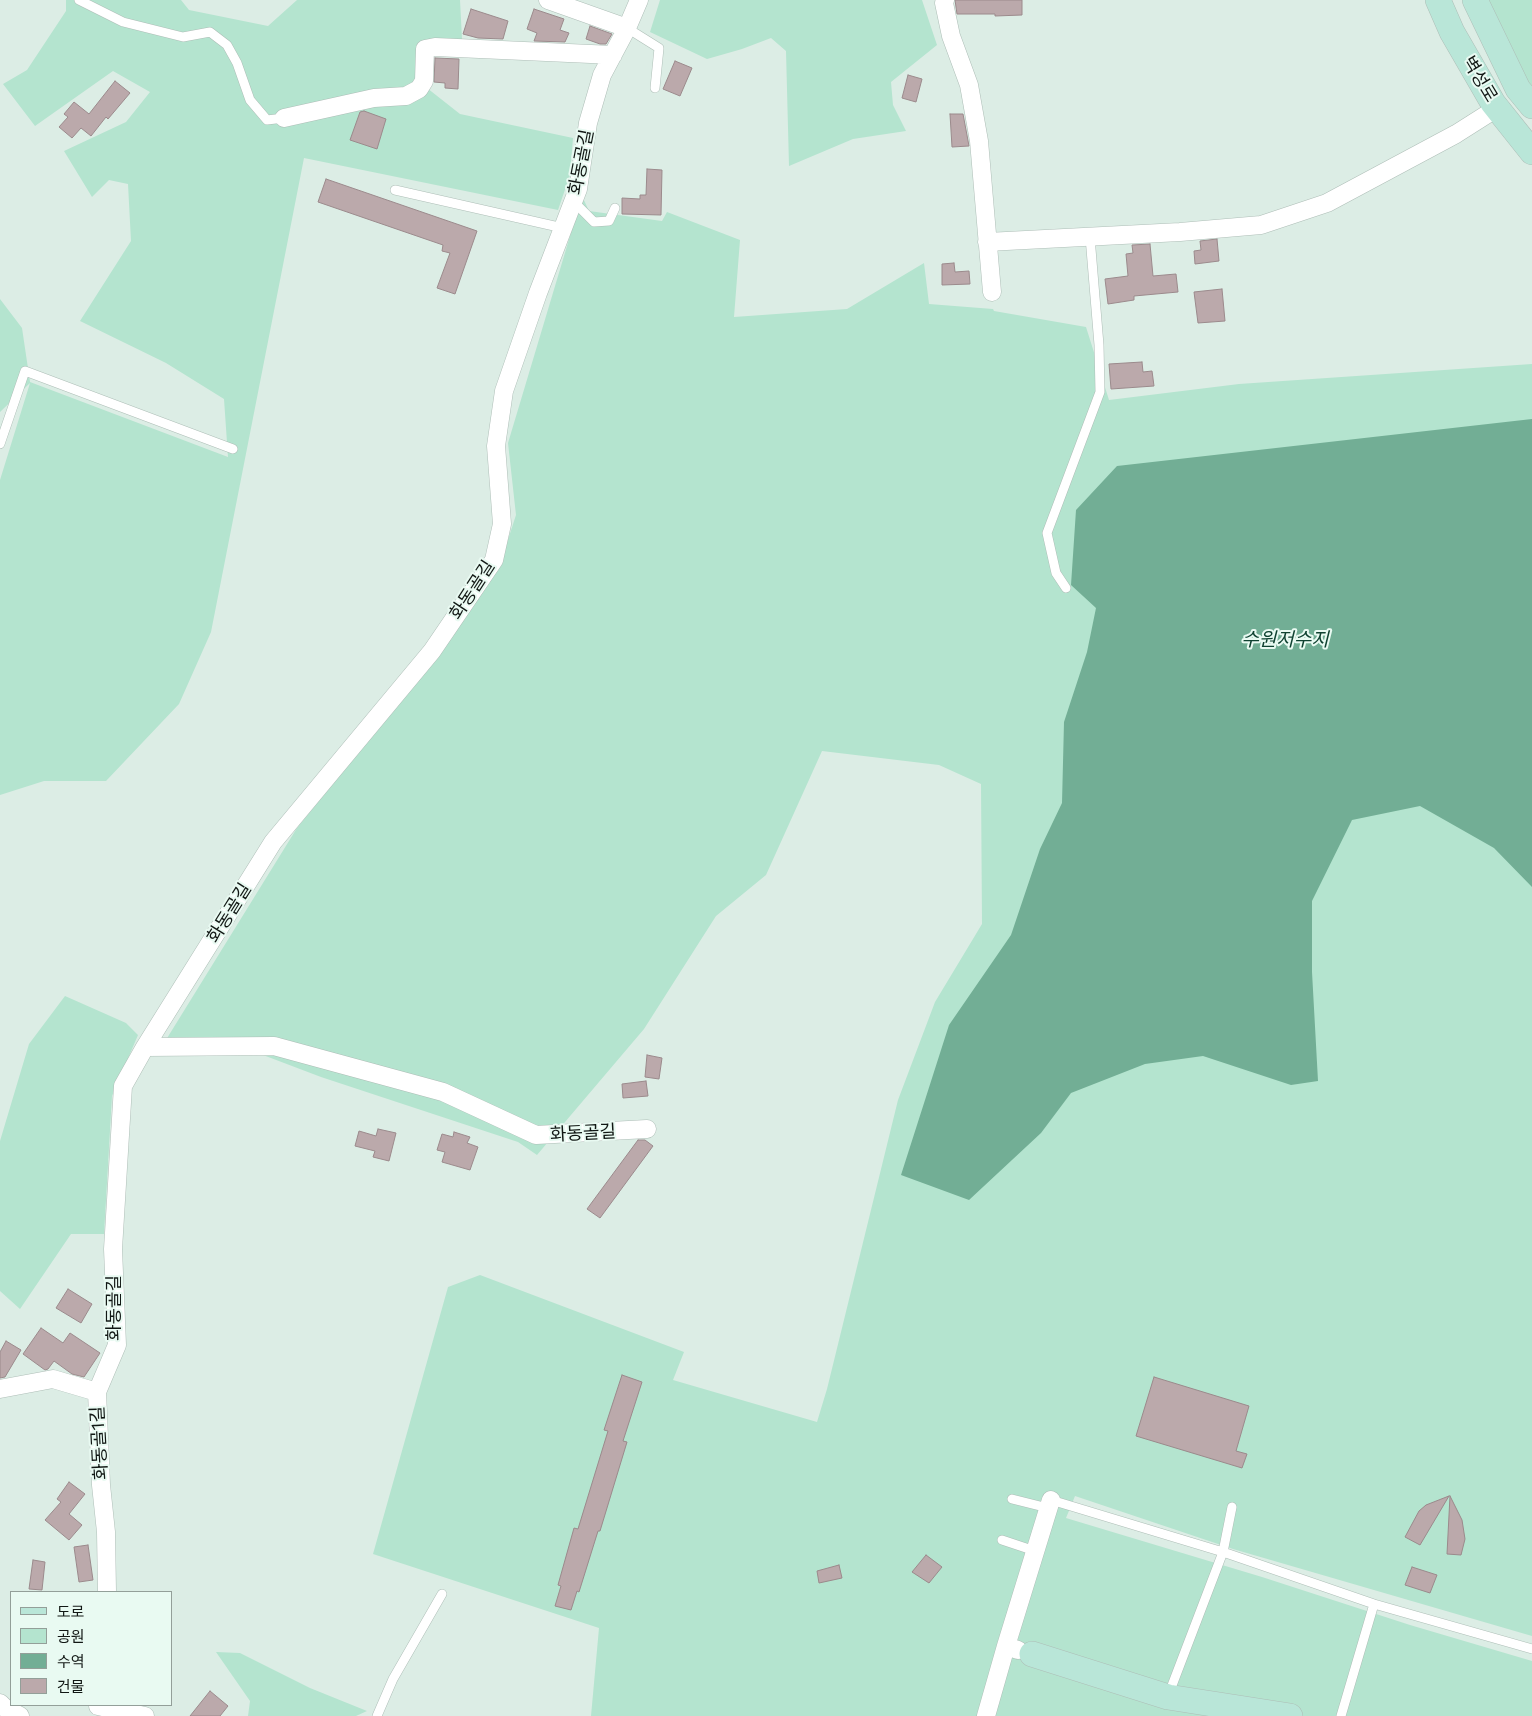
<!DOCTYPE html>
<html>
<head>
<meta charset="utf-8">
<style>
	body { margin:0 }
	#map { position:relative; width:1532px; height:1716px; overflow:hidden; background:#dcede5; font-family:Commissioner,"Noto Sans KR",sans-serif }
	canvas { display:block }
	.legend { position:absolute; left:10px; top:1591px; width:162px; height:115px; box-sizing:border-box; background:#e9faf2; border:1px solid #939f99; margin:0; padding:6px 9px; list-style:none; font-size:15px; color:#111714 }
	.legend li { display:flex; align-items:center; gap:10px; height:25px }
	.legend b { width:25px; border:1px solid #939f99 }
</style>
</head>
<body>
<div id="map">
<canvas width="1532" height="1716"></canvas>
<ul class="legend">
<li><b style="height:6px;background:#b9e6d8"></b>도로</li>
<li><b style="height:14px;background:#b4e4cf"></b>공원</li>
<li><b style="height:14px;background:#72ae95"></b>수역</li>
<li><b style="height:14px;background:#bba9ab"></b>건물</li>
</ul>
</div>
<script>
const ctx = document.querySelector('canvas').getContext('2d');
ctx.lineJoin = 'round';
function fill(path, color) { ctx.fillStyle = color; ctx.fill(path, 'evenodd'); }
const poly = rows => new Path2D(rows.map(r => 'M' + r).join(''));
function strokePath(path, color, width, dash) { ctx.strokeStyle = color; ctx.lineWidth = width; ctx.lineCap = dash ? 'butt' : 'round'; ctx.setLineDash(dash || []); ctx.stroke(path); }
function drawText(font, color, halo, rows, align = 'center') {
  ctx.font = font + ' Commissioner,"Noto Sans KR",sans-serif'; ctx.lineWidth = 4; ctx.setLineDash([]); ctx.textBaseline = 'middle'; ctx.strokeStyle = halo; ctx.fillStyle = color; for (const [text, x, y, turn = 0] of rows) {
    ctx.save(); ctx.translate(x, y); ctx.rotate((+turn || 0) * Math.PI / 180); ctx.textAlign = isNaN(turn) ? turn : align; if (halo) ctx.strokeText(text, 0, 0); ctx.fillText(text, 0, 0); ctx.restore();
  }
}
const green = poly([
	[66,0,181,0,189,10,268,26,297,0,460,0,462,39,422,45,427,88,460,114,573,138,570,175,558,210,304,158,211,632,179,704,106,781,44,781,0,795,0,480,30,383,0,412,0,299,22,328,30,382,228,457,224,399,166,363,80,321,131,241,128,184,109,180,92,197,64,151,126,122,150,92,113,71,35,126,3,84,27,70,66,11],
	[660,0,922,0,937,45,891,82,893,105,906,131,853,139,789,166,786,51,771,38,742,49,707,59,650,32],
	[1487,0,1532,0,1532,88,1517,68],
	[582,196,589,211,662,221,667,212,740,240,734,317,847,309,924,263,929,304,993,309,994,311,1086,327,1109,400,1239,384,1532,364,1532,1636,1233,1549,1075,1496,1066,1518,1262,1577,1410,1625,1532,1661,1532,1716,591,1716,599,1628,373,1554,448,1287,480,1275,684,1352,673,1380,817,1422,827,1389,898,1100,935,1002,982,924,981,784,939,765,822,751,766,875,716,916,644,1029,537,1155,518,1142,321,1077,263,1055,156,1056,297,828,446,644,501,561,516,515,508,443],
	[65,996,126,1023,138,1035,112,1096,104,1234,71,1234,20,1309,0,1291,0,1141,29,1044],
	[216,1652,240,1653,310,1688,367,1711,356,1716,248,1716,250,1701]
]);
const water = poly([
	[1532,419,1532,887,1494,848,1420,806,1352,820,1312,901,1312,972,1318,1081,1291,1085,1203,1056,1145,1064,1071,1093,1041,1133,969,1200,901,1175,949,1025,1011,935,1040,849,1062,803,1064,722,1087,652,1096,608,1071,585,1076,510,1117,466]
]);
const building = poly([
	[955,0,1022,0,1022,15,995,16,995,14,957,14,955,0],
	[471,9,508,21,503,39,478,38,463,34,471,9],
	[534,9,564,19,560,30,569,33,565,42,534,41,537,33,527,29,534,9],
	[590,26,612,34,606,44,600,44,586,39,590,26],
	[435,58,459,59,458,89,445,88,445,83,434,82,435,58],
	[675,61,692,68,680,96,663,89,675,61],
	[908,75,922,79,916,102,902,98,908,75],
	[115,81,130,93,108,119,106,117,91,136,81,128,72,138,59,127,68,117,64,114,74,102,89,114,115,81],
	[364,111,386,119,377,149,350,140,360,112,364,111],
	[950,114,963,114,969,146,952,147,950,114],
	[647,169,662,170,661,215,622,214,622,198,640,199,640,195,646,195,647,169],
	[326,179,477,231,455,294,437,288,450,253,442,251,443,245,318,202,326,179],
	[1217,239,1219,261,1195,264,1194,251,1201,250,1200,241,1217,239],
	[1150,244,1153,276,1176,274,1178,292,1134,296,1134,300,1108,304,1105,279,1128,276,1126,254,1133,253,1132,245,1150,244],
	[954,263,955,272,969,271,970,284,942,285,942,264,954,263],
	[1222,289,1225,321,1198,323,1194,292,1222,289],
	[1142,362,1143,372,1152,371,1154,386,1111,389,1109,364,1142,362],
	[647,1055,662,1058,659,1079,645,1077,647,1055],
	[646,1081,648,1096,623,1098,622,1084,646,1081],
	[378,1129,396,1133,389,1161,373,1157,375,1151,355,1146,359,1131,376,1136,378,1129],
	[454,1132,470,1137,467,1143,478,1147,470,1170,442,1162,445,1152,437,1150,442,1134,453,1137,454,1132],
	[638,1140,645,1140,653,1146,600,1218,587,1209,638,1140],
	[68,1289,92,1304,81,1323,56,1308,68,1289],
	[41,1328,63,1343,70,1333,100,1353,84,1377,72,1374,54,1361,48,1369,45,1370,23,1354,41,1328],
	[6,1341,21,1350,5,1377,0,1378,0,1352,6,1341],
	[622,1375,642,1382,623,1441,627,1442,600,1531,598,1531,579,1592,577,1591,571,1610,555,1606,561,1586,558,1585,574,1528,578,1529,608,1431,604,1430,622,1375],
	[1154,1377,1249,1406,1236,1451,1247,1454,1242,1468,1136,1436,1154,1377],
	[69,1482,85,1494,69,1514,82,1525,69,1540,45,1520,61,1502,57,1499,69,1482],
	[1449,1496,1420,1545,1405,1537,1419,1511,1426,1505,1449,1496],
	[1450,1496,1462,1520,1465,1539,1461,1555,1447,1554,1450,1496],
	[88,1545,93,1580,79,1582,74,1547,88,1545],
	[926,1555,942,1567,929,1583,912,1572,926,1555],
	[33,1560,45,1562,42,1590,29,1589,33,1560],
	[839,1565,842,1578,819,1583,817,1571,839,1565],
	[1412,1567,1437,1575,1430,1593,1405,1585,1412,1567],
	[210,1691,228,1706,220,1716,190,1716,210,1691]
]);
const lane = poly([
	[79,0,123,22,183,37,210,32,227,45,237,63,250,100,267,120,284,118],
	[627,28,659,48,655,88],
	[395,190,563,228],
	[573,201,594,222,609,221,615,208],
	[0,444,25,371,233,449],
	[1066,588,1056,573,1047,533,1100,392,1099,345,1090,237],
	[1012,1499,1048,1508],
	[1051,1500,1223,1552,1374,1604,1532,1649],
	[1002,1540,1035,1551],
	[1168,1696,1223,1552,1232,1507],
	[377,1716,393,1679,442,1594],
	[1341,1716,1374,1604]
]);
const street = poly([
	[548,0,627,28],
	[945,0,944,3,951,36,969,85,979,141,992,292],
	[284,118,374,98,406,96,419,89,424,81,425,49,435,47,613,55],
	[987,242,1180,232,1261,225,1327,203,1456,134,1497,108],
	[145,1047,274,1046,443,1092,536,1135,647,1129],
	[0,1389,53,1379,97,1392,101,1485,106,1532,107,1592],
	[97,1392,117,1345,113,1249,123,1086,145,1047,273,842,432,651,494,560,502,524,496,446,504,391,538,293,578,189,588,123,602,75,627,28,639,0],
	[1006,1646,1051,1500],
	[0,1703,5,1708,20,1716],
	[98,1706,145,1716],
	[986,1716,1006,1646,1018,1650]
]);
const secondary = poly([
	[1438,0,1452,32,1493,103,1532,152],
	[1475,0,1518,89,1532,106],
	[1032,1654,1168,1697,1290,1716]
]);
const streetNames = [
	["벽성로",1480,79,59],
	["화동골길",581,162,-79],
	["화동골길",472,590,-57],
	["화동골길",229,913,-58],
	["화동골길",583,1133,-3],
	["화동골길",114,1308,-90],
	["화동골1길",99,1443,-93]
];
const waterNames = [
	["수원저수지",1285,640]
];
fill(green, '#b4e4cf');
fill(water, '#72ae95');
fill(building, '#bba9ab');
strokePath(building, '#9b8a8c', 1);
strokePath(lane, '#aebeb7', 10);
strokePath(street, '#aebeb7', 19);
strokePath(secondary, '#aebeb7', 26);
strokePath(lane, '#fff', 9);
strokePath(street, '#fff', 18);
strokePath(secondary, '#b9e6d8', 25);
drawText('18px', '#111714', '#e9faf2', streetNames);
drawText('italic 19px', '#0f4231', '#e9faf2', waterNames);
</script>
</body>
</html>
